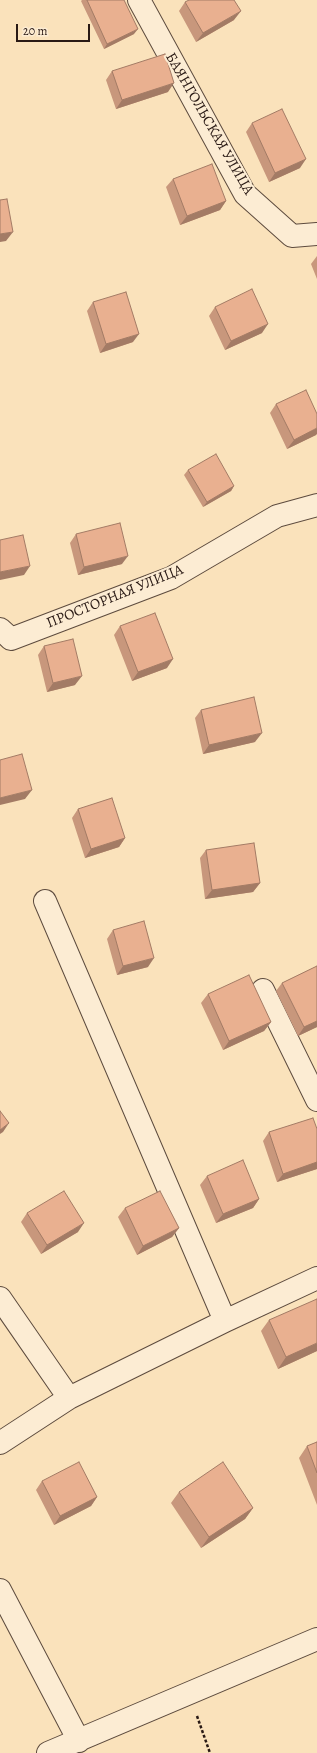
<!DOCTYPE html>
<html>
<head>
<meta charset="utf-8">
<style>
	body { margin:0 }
	#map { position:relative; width:317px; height:1753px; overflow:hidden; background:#fae2bb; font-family:Alegreya,serif }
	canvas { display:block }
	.scale { position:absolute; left:16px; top:24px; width:74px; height:18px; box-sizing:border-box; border:2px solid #291914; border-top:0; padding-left:5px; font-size:12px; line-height:14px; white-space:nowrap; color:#291914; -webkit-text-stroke:3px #fcecd3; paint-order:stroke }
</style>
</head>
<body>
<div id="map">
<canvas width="317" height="1753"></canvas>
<div class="scale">20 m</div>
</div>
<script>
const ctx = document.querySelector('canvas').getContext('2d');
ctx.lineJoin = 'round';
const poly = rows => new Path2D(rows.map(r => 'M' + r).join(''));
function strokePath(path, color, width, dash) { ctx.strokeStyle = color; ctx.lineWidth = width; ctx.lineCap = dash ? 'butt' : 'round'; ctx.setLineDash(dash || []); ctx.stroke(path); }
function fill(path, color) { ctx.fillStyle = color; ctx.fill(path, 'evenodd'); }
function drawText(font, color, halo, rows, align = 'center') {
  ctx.font = font + ' Alegreya,serif'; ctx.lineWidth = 4; ctx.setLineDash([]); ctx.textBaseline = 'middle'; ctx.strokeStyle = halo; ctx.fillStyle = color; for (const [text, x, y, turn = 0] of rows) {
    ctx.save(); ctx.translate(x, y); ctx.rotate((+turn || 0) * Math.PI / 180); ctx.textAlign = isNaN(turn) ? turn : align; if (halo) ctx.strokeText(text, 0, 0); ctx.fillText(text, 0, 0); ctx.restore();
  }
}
const path = poly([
	[197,1716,210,1753]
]);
const minor = poly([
	[139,0,245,194,292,236,317,234],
	[0,629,11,639,171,578,277,516,317,505],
	[45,901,225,1321],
	[263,990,317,1100],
	[0,1298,69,1398],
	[0,1443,69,1398,225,1321,317,1278],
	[0,1590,79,1741],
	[48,1753,317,1639]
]);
const wall = poly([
	[82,0,124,0,134,34,104,49,81,1],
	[185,2,234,20,196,42,179,11],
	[112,71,168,92,116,109,106,80],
	[252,123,300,168,269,182,246,132],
	[173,179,226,201,220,210,180,225,166,187],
	[317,256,317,279,311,264],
	[93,302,133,342,100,353,87,311],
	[215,307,262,333,225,350,209,316],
	[276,404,316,435,287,449,270,413],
	[188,470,234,486,231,491,203,507,184,475],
	[76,534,122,564,78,575,70,543],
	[120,626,167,668,132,681,114,635],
	[44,646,75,685,47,692,38,655],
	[201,710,255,742,203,754,195,718],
	[78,809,125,838,119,847,85,858,72,818],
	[206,850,260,883,253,892,205,899,200,858],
	[113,930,148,967,117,975,107,939],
	[317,966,317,1027,298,1036,276,991,282,983],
	[208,994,271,1022,264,1031,223,1050,201,1003],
	[317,1129,317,1169,277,1182,263,1141,269,1132],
	[207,1176,259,1199,253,1208,216,1223,200,1185],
	[125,1208,179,1228,172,1237,137,1255,118,1217],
	[27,1213,78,1232,41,1254,21,1222],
	[269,1320,317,1351,278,1369,261,1331],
	[317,1442,317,1505,299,1458,307,1446],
	[42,1481,97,1497,91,1506,54,1525,36,1490],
	[179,1492,253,1508,245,1519,201,1548,171,1503]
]);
const shadedWall = poly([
	[241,11,234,20,196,42,203,33],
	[138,29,134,34,104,49,107,44],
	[174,83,168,92,116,109,122,100],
	[306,159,300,168,269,182,275,173],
	[226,201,220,210,180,225,187,216],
	[13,232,6,241,0,242,0,234],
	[268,324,262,333,225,350,231,341],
	[139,334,133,342,100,353,106,344],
	[317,428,317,434,316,435,287,449,294,440],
	[234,486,231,491,203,507,207,502],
	[128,556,122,564,78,575,84,567],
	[30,566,24,575,0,580,0,572],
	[173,659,167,668,132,681,138,672],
	[82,676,75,685,47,692,53,683],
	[262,733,255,742,203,754,209,745],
	[32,790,25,799,0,805,0,798],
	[125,838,119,847,85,858,91,849],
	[260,883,253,892,205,899,212,890],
	[154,958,148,967,117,975,123,966],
	[317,1021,317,1027,298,1036,304,1027],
	[271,1022,264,1031,223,1050,229,1041],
	[9,1123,3,1132,0,1134,0,1130],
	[317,1162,317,1169,277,1182,283,1174],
	[259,1199,253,1208,216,1223,223,1214],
	[84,1223,78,1232,41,1254,47,1245],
	[179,1228,172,1237,137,1255,143,1246],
	[317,1343,317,1351,278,1369,286,1357],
	[97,1497,91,1506,54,1525,60,1516],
	[253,1508,245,1519,201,1548,209,1537]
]);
const building = poly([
	[87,0,124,0,138,29,107,44,87,0],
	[189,0,234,0,241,11,203,33,185,2,189,0],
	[165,54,174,83,122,100,112,71,165,54],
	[282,109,306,159,275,173,252,123,282,109],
	[212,164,226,201,187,216,173,179,212,164],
	[7,199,13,232,0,234,0,200,7,199],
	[252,289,268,324,231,341,215,307,252,289],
	[126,292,139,334,106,344,93,302,126,292],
	[306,390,317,414,317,428,294,440,276,404,306,390],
	[216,454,234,486,207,502,188,470,216,454],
	[120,523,128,556,84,567,76,534,120,523],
	[23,535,30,566,0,572,0,540,23,535],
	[155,613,173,659,138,672,120,626,155,613],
	[73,639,82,676,53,683,44,646,73,639],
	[254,697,262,733,209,745,201,710,254,697],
	[22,754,32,790,0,798,0,760,22,754],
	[112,798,125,838,91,849,78,809,112,798],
	[254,843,260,883,212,890,206,850,254,843],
	[144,921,154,958,123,966,113,930,144,921],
	[317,966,317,1021,304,1027,282,983,317,966],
	[249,975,271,1022,229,1041,208,994,249,975],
	[0,1111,9,1123,0,1130,0,1111],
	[313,1118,317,1129,317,1162,283,1174,269,1132,313,1118],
	[243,1160,259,1199,223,1214,207,1176,243,1160],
	[64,1191,84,1223,47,1245,27,1213,64,1191],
	[160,1191,179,1228,143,1246,125,1208,160,1191],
	[317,1299,317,1343,286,1357,269,1320,317,1299],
	[317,1442,317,1473,307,1446,317,1442],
	[79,1462,97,1497,60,1516,42,1481,79,1462],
	[223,1462,253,1508,209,1537,179,1492,223,1462]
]);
const streetNames = [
	["БАЯНГОЛЬСКАЯ УЛИЦА",209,124,60],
	["ПРОСТОРНАЯ УЛИЦА",115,597,-22]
];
strokePath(minor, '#5d4b3e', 24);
strokePath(path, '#291914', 2.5, [3, 2]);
strokePath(minor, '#fcecd3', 22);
fill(wall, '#c8977c');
fill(shadedWall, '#a37b65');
fill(building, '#e9b090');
strokePath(building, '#a37b65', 1);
drawText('15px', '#291914', '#fcecd3', streetNames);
</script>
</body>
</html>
